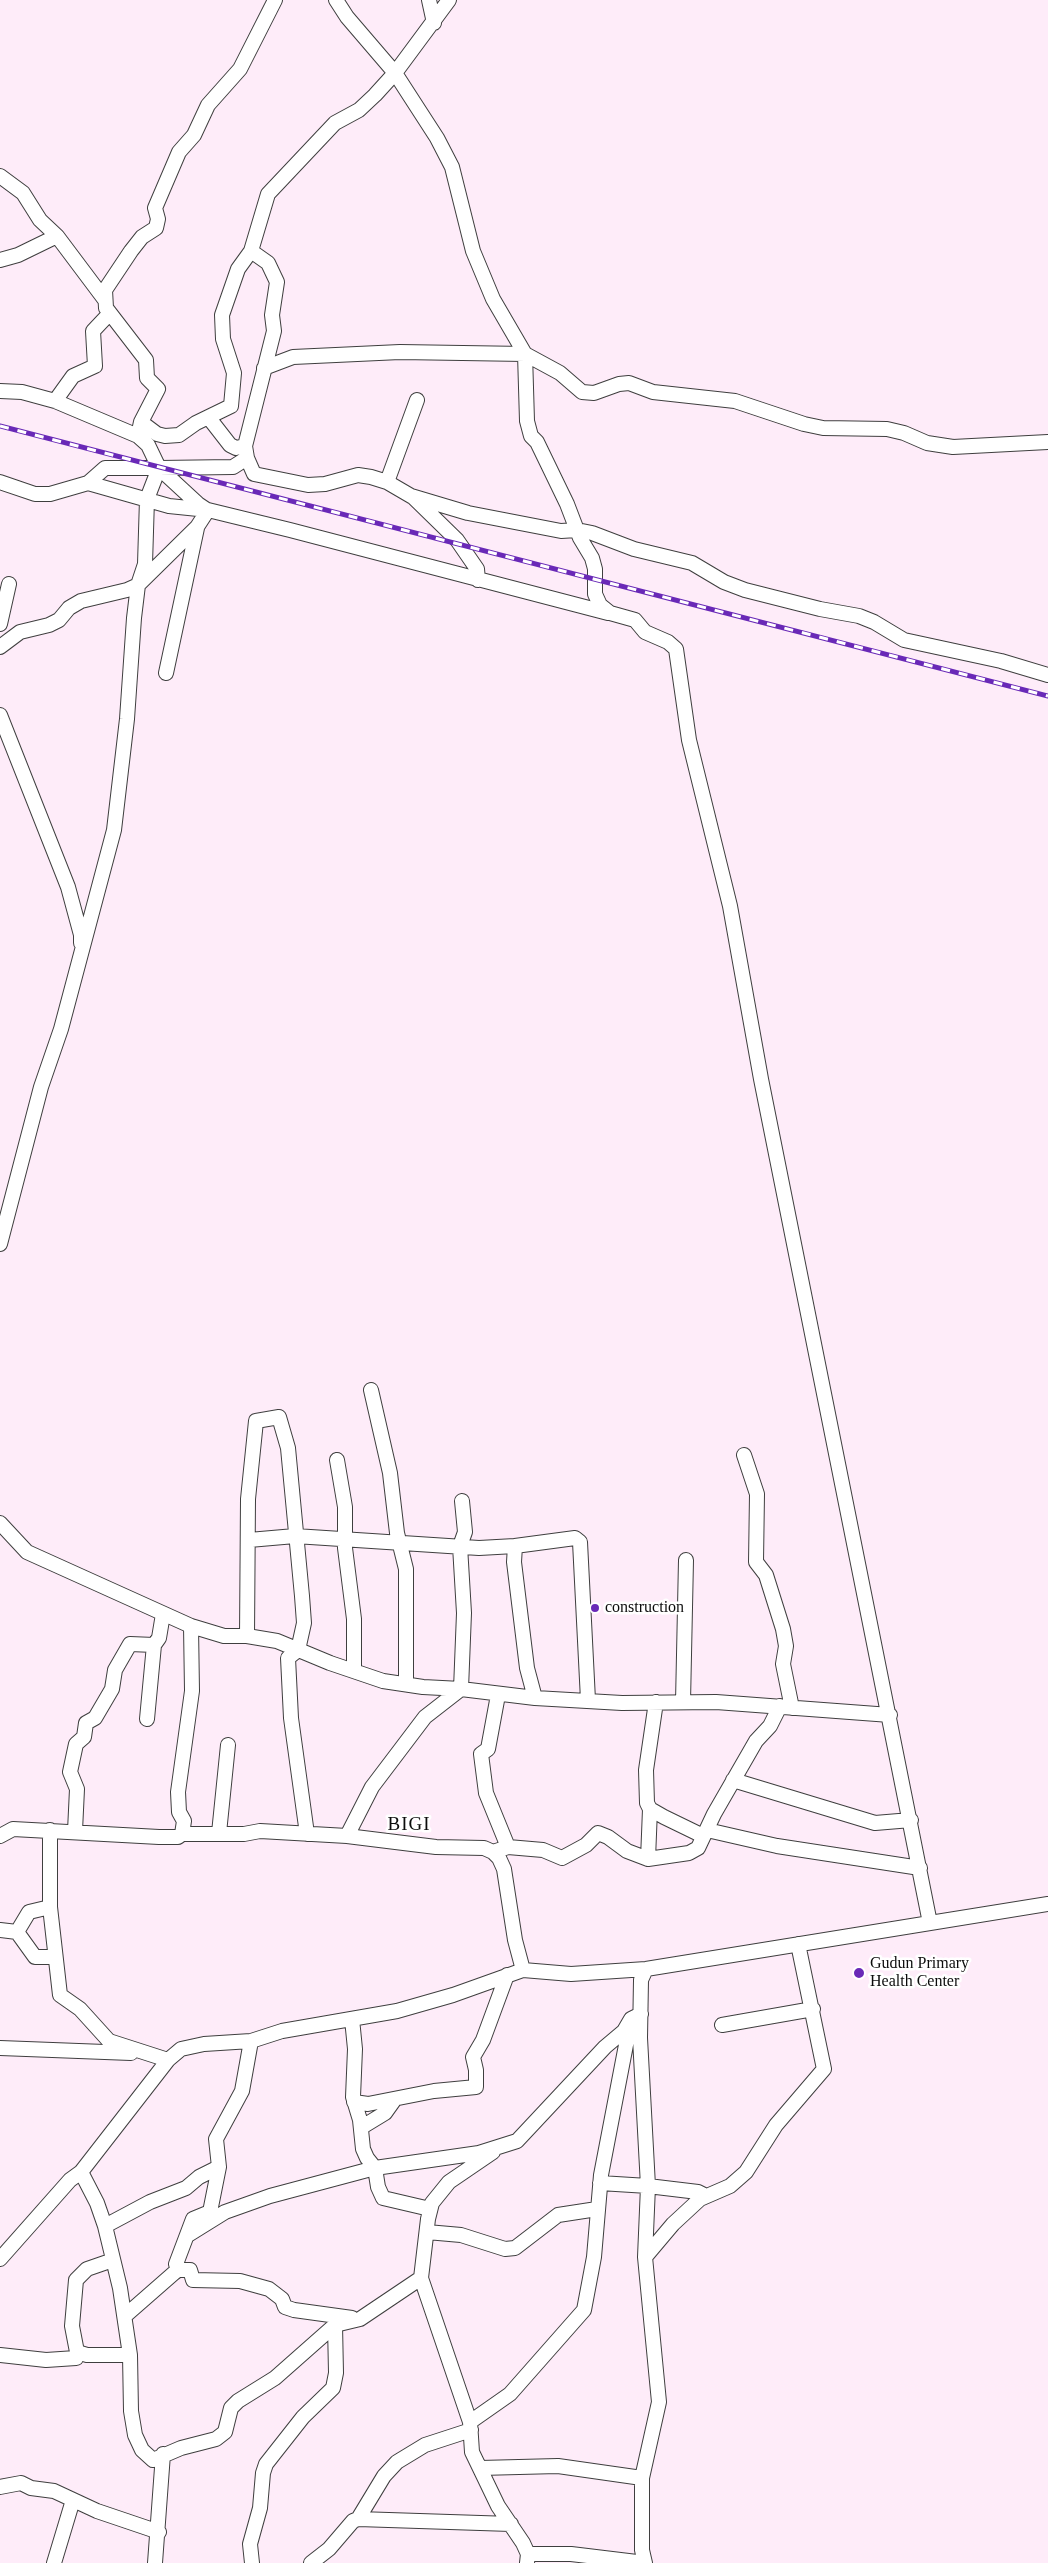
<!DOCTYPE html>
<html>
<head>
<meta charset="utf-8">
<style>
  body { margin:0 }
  canvas { display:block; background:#feecf9 }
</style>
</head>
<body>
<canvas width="1048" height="2563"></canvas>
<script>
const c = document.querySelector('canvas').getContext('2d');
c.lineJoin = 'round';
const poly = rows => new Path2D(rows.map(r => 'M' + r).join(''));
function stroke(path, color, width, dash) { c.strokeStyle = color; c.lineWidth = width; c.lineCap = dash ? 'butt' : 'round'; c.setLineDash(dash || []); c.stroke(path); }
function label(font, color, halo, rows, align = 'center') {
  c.font = font + ' "Times New Roman",serif'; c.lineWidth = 5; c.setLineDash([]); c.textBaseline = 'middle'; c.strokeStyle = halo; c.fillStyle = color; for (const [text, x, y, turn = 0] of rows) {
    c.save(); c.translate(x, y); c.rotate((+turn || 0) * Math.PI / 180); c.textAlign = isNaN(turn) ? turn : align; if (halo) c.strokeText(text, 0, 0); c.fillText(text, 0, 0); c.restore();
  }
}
const minor = poly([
  [336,0,347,17,395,73,437,138,452,167,473,251,493,299,525,354,527,421,531,436,537,442,567,504,580,538,592,558,595,569,595,594,600,605,610,613,635,620,645,632,668,642,676,649,689,740,730,906,761,1079,930,1923,1048,1904],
  [429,0,434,23],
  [0,176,23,193,40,220,57,236,105,300],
  [251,251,268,263,277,282,272,315,274,331,245,446,247,458,254,474,308,485,325,484,358,475,371,477,387,482,411,496,468,513,561,531,577,530,592,533,634,549,692,563,724,582,745,590,820,609,859,616,874,622,904,640,1001,661,1048,675],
  [0,260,18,255,57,236],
  [264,368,293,357,400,352,525,354,560,373,582,392,594,393,619,384,629,383,653,392,735,401,804,424,823,428,887,429,904,433,927,443,953,447,1048,442],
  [0,391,22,392,55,401,138,436,148,445,159,468,105,468,88,483,50,494,35,494,0,482],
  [55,401,73,376,95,366,93,331,110,313],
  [209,418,230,445,236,448,245,446],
  [141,422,157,434,165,436,179,435,196,423,231,406,234,373,223,339,222,315,238,269,251,251,268,194,335,123,359,110,375,95,395,73,449,0],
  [138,436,141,422,158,389,147,378,146,360,106,308,105,290,131,251,142,237,156,228,158,219,155,208,179,152,194,135,208,105,240,69,275,0],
  [387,482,417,400],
  [88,483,169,506,208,510,290,530,608,613],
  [414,498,457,540,477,569,478,580],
  [207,510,198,504,159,468,233,467,247,458],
  [0,624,9,584],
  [0,647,20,632,49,625,59,620,69,608,81,601,127,590,138,585,197,527,208,510],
  [166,673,197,528],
  [0,715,68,887,81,935,81,943],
  [0,1244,41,1087,61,1029,114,830,127,719,134,618,138,585,145,564,147,499,159,468],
  [371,1390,390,1473,397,1533,406,1569,406,1683],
  [744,1455,757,1494,756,1562,766,1575,783,1629,786,1646,783,1664,792,1708],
  [337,1460,345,1507,345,1548,354,1619,354,1670],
  [0,1523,27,1552,191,1626,224,1636,247,1636,277,1641,330,1663,383,1681,423,1687,461,1689,535,1698,622,1703,716,1702,890,1715],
  [249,1540,295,1536,479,1548,515,1546],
  [247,1636,248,1499,256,1421,279,1417,288,1448,302,1596,304,1623,298,1650,288,1658,291,1718,307,1834],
  [498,1695,488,1749,481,1754,486,1793,508,1847],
  [535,1698,527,1668,514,1562,515,1546,575,1538,580,1542,588,1700],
  [656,1702,646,1770,647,1803,650,1809,664,1817,699,1834,704,1834],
  [683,1702,686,1560],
  [147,1719,154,1645],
  [733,1780,875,1823,911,1820],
  [50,1830,50,1907,60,1995,80,2009,109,2041,168,2060],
  [707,1830,777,1846,920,1868],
  [75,1831,77,1789,70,1772,76,1744,84,1737,86,1723,95,1718,112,1689,115,1670,130,1644,154,1645,159,1638,163,1614],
  [219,1833,228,1745],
  [182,1834,184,1821,179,1812,178,1792,192,1691,191,1626],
  [0,1836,13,1829,159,1837,178,1837,182,1834,244,1834,260,1831,347,1836,436,1847,484,1848,493,1852,499,1858,504,1869,515,1940,523,1970],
  [347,1836,372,1787,425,1717,461,1689,464,1613,460,1546,465,1532,462,1501],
  [493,1852,508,1847,543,1850,562,1858,586,1845,598,1833,608,1837,627,1851,648,1859,689,1853,698,1848,714,1814,756,1741,770,1726,780,1706],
  [648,1859,650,1809],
  [0,1930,17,1932,35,1957,54,1957],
  [17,1932,29,1912,50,1907],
  [352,2019,355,2049,353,2097,360,2120,363,2149,367,2158,375,2168,378,2187,383,2198,430,2209],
  [722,2025,813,2009],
  [0,2048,131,2053],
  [354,2102,368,2104,434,2091,476,2087,476,2070,473,2057,483,2040,507,1975],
  [362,2127,385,2113,395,2099],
  [493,2152,449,2182,432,2203,428,2219,421,2278,470,2422,472,2452,498,2506,523,2543,528,2554,527,2563],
  [81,2172,97,2203,105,2226,120,2288,130,2355,131,2411,135,2435,142,2450,153,2460,181,2448,216,2439,225,2432,231,2408,238,2401,275,2378,335,2325,360,2319,421,2278],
  [600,2183,648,2186,698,2192,706,2196],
  [105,2226,150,2202,186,2188,199,2177,219,2167],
  [427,2232,461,2235,505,2249,515,2248,558,2215,597,2209],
  [188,2235,225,2212,270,2196,375,2168,479,2153,517,2141,605,2047,624,2031,631,2019,641,2014],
  [646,2256,673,2224,700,2199,730,2186,746,2172,776,2125,824,2069,798,1944],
  [0,2259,70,2180,81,2172,168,2060,181,2049,204,2044,251,2041,282,2031,397,2011,453,1995,523,1970,571,1974,646,1969,930,1923],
  [178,2270,176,2264,193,2219,210,2212,219,2167,216,2139,242,2091,251,2041],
  [126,2315,174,2273,178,2270,190,2270,193,2280,240,2281,269,2289,282,2299,285,2307,294,2310,352,2318],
  [77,2352,87,2355,130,2355],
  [0,2355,46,2360,76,2358,77,2352,72,2326,76,2280,87,2269,113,2260],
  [470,2422,510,2394,584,2310,594,2257,601,2175,630,2024],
  [480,2468,558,2466,642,2478],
  [0,2487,21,2483,31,2488,54,2491,97,2511,159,2532],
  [358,2519,511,2524],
  [528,2554,571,2554,645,2563],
  [54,2563,73,2500],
  [155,2563,163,2454],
  [252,2563,250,2544,260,2508,263,2473,266,2464,303,2417,333,2388,336,2373,335,2325],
  [311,2563,329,2549,353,2521,358,2519,384,2476,397,2462,425,2445,471,2430],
  [645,2563,642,2550,642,2478,659,2402,645,2257,648,2186,640,2038,641,1980,646,1969]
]);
stroke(minor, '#3f3f3f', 16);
stroke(minor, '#fff', 14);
const rail = poly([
  [0,426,1048,696]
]);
stroke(rail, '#6929b7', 5);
stroke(rail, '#fff', 3, [9]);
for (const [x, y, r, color] of [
  [595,1608,5,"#6929b7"],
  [859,1973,6,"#6929b7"]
]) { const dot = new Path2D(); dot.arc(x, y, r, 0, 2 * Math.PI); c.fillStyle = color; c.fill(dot); stroke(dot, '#fff', 2); }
label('16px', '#0c0c0c', '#fff', [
  ["construction",605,1608],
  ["Gudun Primary",870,1964],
  ["Health Center",870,1982]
], 'left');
c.letterSpacing = '1px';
label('19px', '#0c0c0c', '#fff', [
  ["BIGI",409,1825]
]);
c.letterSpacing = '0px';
</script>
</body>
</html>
